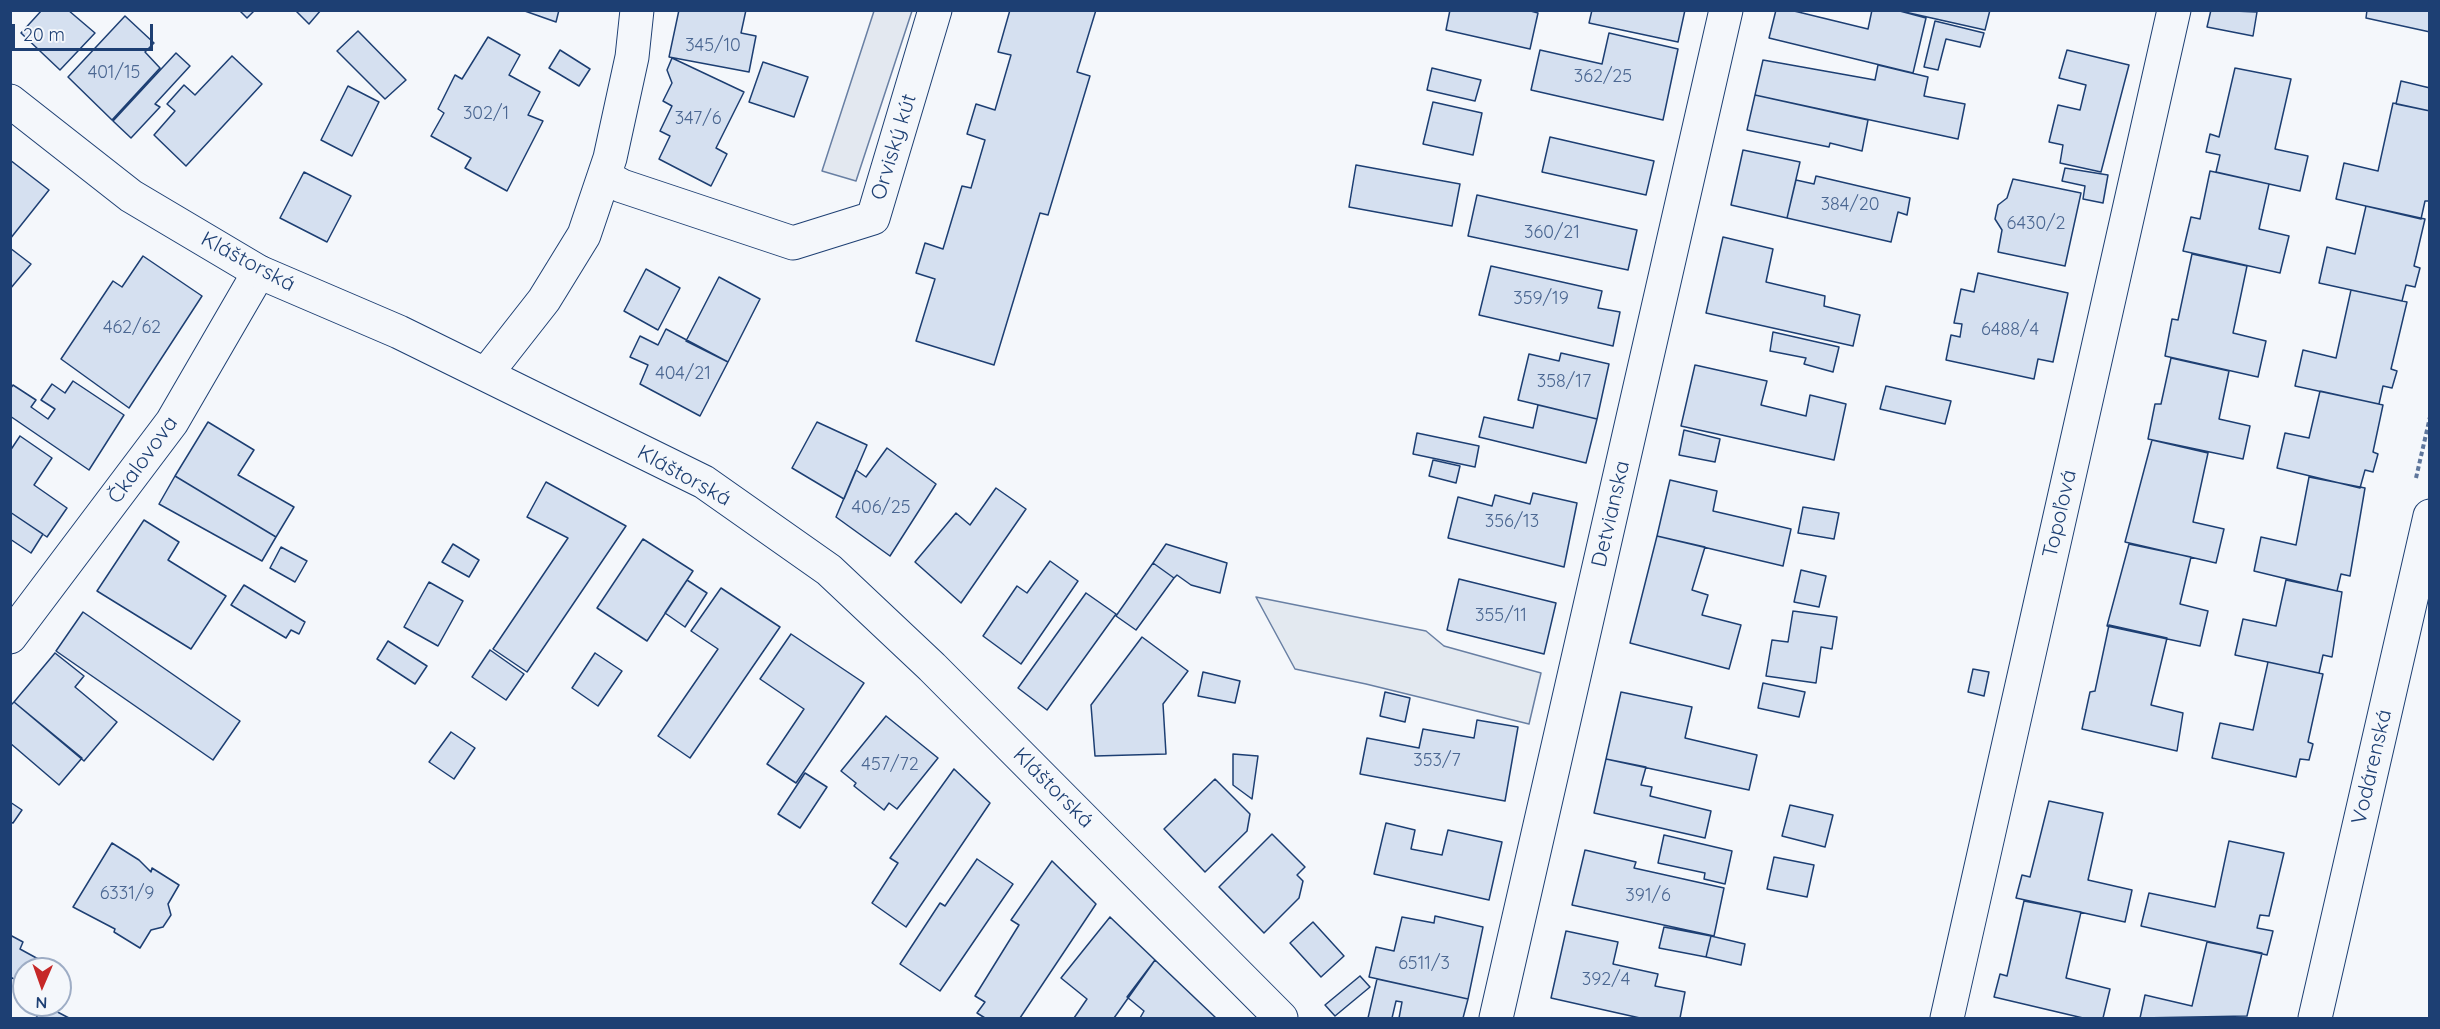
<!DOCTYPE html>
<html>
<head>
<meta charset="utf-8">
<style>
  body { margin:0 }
  #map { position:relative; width:2440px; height:1029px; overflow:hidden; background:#f4f7fb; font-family:Quicksand,sans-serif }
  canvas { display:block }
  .frame { position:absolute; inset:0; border:12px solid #1d3f73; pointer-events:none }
  .north { position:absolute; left:12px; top:957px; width:60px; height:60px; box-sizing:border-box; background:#f4f7fb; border:2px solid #9eadc5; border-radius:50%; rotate:182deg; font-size:16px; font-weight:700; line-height:24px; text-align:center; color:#1d3f73 }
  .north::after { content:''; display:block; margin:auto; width:21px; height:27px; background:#c62828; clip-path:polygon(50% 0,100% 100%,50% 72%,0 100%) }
  .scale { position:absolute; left:12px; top:24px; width:141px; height:27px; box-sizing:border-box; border:3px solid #1d3f73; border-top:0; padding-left:8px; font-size:18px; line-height:21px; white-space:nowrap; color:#1d3f73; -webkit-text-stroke:4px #f4f7fb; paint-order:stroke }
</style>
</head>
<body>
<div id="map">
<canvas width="2440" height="1029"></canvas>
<div class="frame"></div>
<div class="north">N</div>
<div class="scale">20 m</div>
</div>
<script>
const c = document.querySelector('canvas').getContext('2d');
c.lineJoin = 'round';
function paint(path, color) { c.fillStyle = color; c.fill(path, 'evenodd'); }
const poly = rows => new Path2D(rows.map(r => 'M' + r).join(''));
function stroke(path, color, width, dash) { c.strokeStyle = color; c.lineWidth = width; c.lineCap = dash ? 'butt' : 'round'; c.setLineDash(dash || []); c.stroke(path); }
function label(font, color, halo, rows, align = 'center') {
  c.font = font + ' Quicksand,sans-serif'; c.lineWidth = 4.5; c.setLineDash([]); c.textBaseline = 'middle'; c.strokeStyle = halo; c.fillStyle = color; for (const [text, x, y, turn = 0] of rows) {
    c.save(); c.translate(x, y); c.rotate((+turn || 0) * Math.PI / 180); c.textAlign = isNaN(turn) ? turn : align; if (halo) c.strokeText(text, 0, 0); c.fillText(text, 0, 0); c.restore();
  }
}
const green = poly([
  [1256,597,1426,631,1444,646,1541,673,1529,724,1366,684,1295,669,1256,597]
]);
paint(green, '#e3e9f0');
stroke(green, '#687fa3', 1.5);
const parking = poly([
  [874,11,912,11,856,181,822,171,874,11]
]);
paint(parking, '#e3e8f0');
stroke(parking, '#687fa3', 1.5);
const building = poly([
  [42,10,68,10,95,33,60,70,21,33,42,10],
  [239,10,255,10,247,18,239,10],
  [295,10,321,10,309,24,295,10],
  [522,10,559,10,556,22,522,10],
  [679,10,746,10,741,33,756,36,749,72,669,57,679,10],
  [1010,10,1096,10,1077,72,1090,76,1048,215,1040,213,994,365,916,341,935,279,916,273,925,243,943,249,962,186,971,188,985,140,967,134,976,104,995,110,1011,55,998,52,1010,10],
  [1450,10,1527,10,1538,13,1530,49,1446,30,1450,10],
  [1592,10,1685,10,1678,42,1589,23,1592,10],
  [1776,10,1790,10,1868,29,1872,10,1896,10,1926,18,1913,73,1769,38,1776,10],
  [1896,10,1990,10,1985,30,1896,10],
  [2211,10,2257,12,2253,36,2207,27,2211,10],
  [2367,10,2430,10,2430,32,2366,18,2367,10],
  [125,16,154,43,145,52,160,68,112,120,68,77,125,16],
  [1935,21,1984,33,1980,47,1946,39,1938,70,1924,67,1935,21],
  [358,31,406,80,385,99,337,51,358,31],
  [1609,33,1678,49,1663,120,1531,90,1540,50,1602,64,1609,33],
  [488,37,520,55,509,75,540,92,528,115,543,121,507,191,465,168,471,158,431,136,444,113,438,109,455,75,462,79,488,37],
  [560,50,590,69,579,86,549,68,560,50],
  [2067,50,2129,65,2101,172,2060,163,2063,145,2049,142,2058,105,2080,110,2086,85,2059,78,2067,50],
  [176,53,190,66,155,104,160,107,131,138,113,121,176,53],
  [232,56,262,84,186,166,154,135,175,111,167,104,184,85,195,95,232,56],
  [672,58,744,92,716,148,727,154,711,186,659,159,670,136,660,131,672,106,663,101,672,83,667,70,672,58],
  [1763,60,1875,80,1878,65,1928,77,1924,96,1965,104,1958,139,1755,95,1763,60],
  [763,62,808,77,794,117,749,102,763,62],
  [1432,68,1481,80,1475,101,1427,90,1432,68],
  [2235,68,2291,79,2275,149,2308,156,2300,191,2216,172,2220,155,2206,152,2210,134,2219,137,2235,68],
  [2401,81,2430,88,2430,111,2396,104,2401,81],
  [348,86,379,102,352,156,321,140,348,86],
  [1755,95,1868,120,1862,151,1830,143,1829,147,1747,130,1755,95],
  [1433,102,1482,113,1473,155,1423,144,1433,102],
  [2393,103,2430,111,2430,201,2425,201,2421,219,2336,199,2344,163,2378,171,2393,103],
  [1550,137,1654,161,1646,195,1542,172,1550,137],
  [1743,150,1800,162,1787,218,1731,205,1743,150],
  [10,160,49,190,10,239,10,160],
  [1356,165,1460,184,1452,226,1349,207,1356,165],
  [2065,168,2108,175,2103,203,2083,199,2085,186,2062,181,2065,168],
  [2210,171,2269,184,2259,229,2289,236,2280,273,2183,251,2191,217,2200,219,2210,171],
  [304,172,351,196,327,242,280,218,304,172],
  [1816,176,1910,198,1907,215,1898,212,1891,242,1787,218,1796,180,1814,184,1816,176],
  [2013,179,2081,193,2065,266,1998,252,2002,230,1995,219,1998,205,2007,198,2013,179],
  [1477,195,1637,230,1628,270,1468,236,1477,195],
  [2366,206,2425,219,2414,266,2420,268,2415,287,2406,285,2402,301,2319,283,2327,247,2355,254,2366,206],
  [1723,237,1773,249,1766,282,1825,296,1824,306,1860,315,1853,346,1706,313,1723,237],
  [10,248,31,264,10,289,10,248],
  [2192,254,2247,266,2233,333,2266,341,2258,377,2165,356,2172,319,2178,320,2192,254],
  [143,256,202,296,129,408,61,359,113,281,122,287,143,256],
  [1491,266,1602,291,1598,308,1620,312,1613,346,1479,315,1491,266],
  [646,269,680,288,658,330,624,311,646,269],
  [1978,273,2068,293,2053,362,2038,359,2034,379,1946,360,1951,335,1960,337,1962,324,1954,323,1961,289,1974,292,1978,273],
  [719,277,760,299,728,362,686,341,719,277],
  [2351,290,2407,302,2391,369,2397,371,2392,388,2383,386,2379,404,2295,386,2303,350,2336,358,2351,290],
  [666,329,728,362,700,416,640,384,648,365,630,357,640,336,658,345,666,329],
  [1773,332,1839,347,1833,372,1804,364,1806,358,1770,351,1773,332],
  [1561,353,1609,364,1597,419,1518,400,1529,354,1559,361,1561,353],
  [2171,358,2229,371,2219,419,2250,426,2243,459,2148,439,2155,404,2161,404,2171,358],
  [1695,365,1767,381,1761,405,1806,416,1810,395,1846,404,1834,460,1681,426,1695,365],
  [73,381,124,415,89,470,10,416,10,389,13,385,36,400,31,407,48,419,55,409,41,400,52,384,65,393,73,381],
  [1886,386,1951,401,1945,424,1880,409,1886,386],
  [2320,391,2383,405,2373,452,2378,454,2373,472,2365,470,2360,488,2277,468,2285,433,2309,438,2320,391],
  [1538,405,1597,419,1586,463,1479,437,1484,417,1533,428,1538,405],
  [208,422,254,450,238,475,294,507,276,537,175,476,208,422],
  [817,422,867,445,844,499,792,468,817,422],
  [1684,430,1720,439,1715,462,1679,455,1684,430],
  [1417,433,1479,446,1475,467,1413,454,1417,433],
  [20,436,52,458,34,485,67,508,47,537,10,512,10,451,20,436],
  [2152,440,2208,453,2193,522,2224,529,2216,563,2125,542,2152,440],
  [887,448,936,484,890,556,836,517,856,470,866,477,887,448],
  [1433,460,1460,466,1456,483,1429,476,1433,460],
  [175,476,276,537,262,561,159,504,175,476],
  [2309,477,2365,488,2350,576,2341,574,2337,591,2254,571,2261,537,2296,545,2309,477],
  [1670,480,1717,491,1713,511,1791,529,1783,566,1657,536,1670,480],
  [546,482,626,526,527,672,493,649,568,538,527,517,546,482],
  [996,488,1026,509,961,603,915,562,956,513,970,525,996,488],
  [1533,493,1577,503,1564,567,1448,538,1458,497,1492,506,1495,495,1530,504,1533,493],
  [1803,507,1839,513,1834,539,1798,533,1803,507],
  [10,512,43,534,31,553,10,539,10,512],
  [144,520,179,542,168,560,226,596,191,649,97,591,144,520],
  [1657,536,1705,547,1692,590,1708,595,1702,615,1741,625,1729,669,1630,643,1657,536],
  [643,539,693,571,647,641,597,608,643,539],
  [453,544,479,560,469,577,442,562,453,544],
  [1166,544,1227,563,1220,593,1191,585,1177,575,1174,578,1153,563,1166,544],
  [2129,544,2191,557,2180,604,2208,611,2200,646,2107,626,2129,544],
  [281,547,307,561,295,582,270,568,281,547],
  [1050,561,1078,581,1021,664,983,636,1017,586,1027,593,1050,561],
  [1153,563,1174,578,1136,630,1116,616,1153,563],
  [1801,570,1826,576,1819,607,1794,602,1801,570],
  [1459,579,1556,603,1544,654,1447,630,1459,579],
  [687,580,707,593,685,627,665,613,687,580],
  [2286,580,2342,592,2332,657,2323,655,2319,673,2235,655,2243,619,2276,626,2286,580],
  [429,582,463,601,438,646,404,627,429,582],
  [244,585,305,622,299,634,291,630,286,638,231,605,244,585],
  [721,588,780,627,690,758,658,736,718,649,691,631,721,588],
  [1086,593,1116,614,1047,710,1018,688,1086,593],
  [1793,611,1837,617,1832,649,1821,647,1816,683,1766,676,1772,640,1788,642,1793,611],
  [83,612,240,721,213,760,56,651,83,612],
  [2109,625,2167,638,2151,705,2183,713,2177,751,2082,729,2090,692,2095,691,2109,625],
  [791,634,864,683,796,783,767,764,804,709,760,679,791,634],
  [1142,637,1188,671,1163,704,1166,754,1095,756,1091,705,1142,637],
  [388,641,427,666,415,684,377,659,388,641],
  [490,650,524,674,506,700,472,677,490,650],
  [55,653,84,676,75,687,117,722,84,761,14,702,55,653],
  [595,653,622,671,598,706,572,688,595,653],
  [2268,662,2323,674,2308,742,2313,744,2309,760,2300,759,2296,777,2212,758,2220,723,2253,730,2268,662],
  [1973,669,1989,672,1984,696,1968,692,1973,669],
  [1203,672,1240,681,1235,703,1198,696,1203,672],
  [1763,683,1805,692,1799,717,1758,708,1763,683],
  [1385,692,1410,698,1405,722,1380,716,1385,692],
  [1621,692,1692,707,1685,738,1757,755,1749,790,1606,759,1621,692],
  [14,702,82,758,59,785,10,743,10,706,14,702],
  [886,716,938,758,897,809,889,803,884,810,854,786,856,783,841,771,886,716],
  [1477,720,1518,727,1505,801,1360,774,1367,738,1419,748,1423,729,1474,738,1477,720],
  [451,732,475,748,454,779,429,762,451,732],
  [1233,754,1258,756,1252,799,1233,785,1233,754],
  [1606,759,1646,767,1641,785,1652,787,1650,796,1711,811,1705,838,1594,813,1606,759],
  [954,769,990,803,906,927,872,903,898,863,890,858,954,769],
  [805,773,827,787,800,828,778,814,805,773],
  [1215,779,1250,814,1247,831,1205,872,1164,829,1215,779],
  [2049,801,2103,813,2088,880,2132,890,2125,922,2016,898,2022,875,2030,877,2049,801],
  [10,802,22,810,13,823,10,822,10,802],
  [1790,805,1833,815,1825,847,1782,836,1790,805],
  [1386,823,1415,830,1411,849,1442,855,1448,830,1502,842,1489,900,1374,874,1386,823],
  [1272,834,1305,867,1297,875,1303,881,1299,898,1264,933,1219,887,1272,834],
  [1664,835,1732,851,1725,884,1704,879,1705,873,1658,863,1664,835],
  [2229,841,2284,853,2269,916,2260,915,2257,928,2273,931,2267,955,2141,926,2149,893,2215,907,2229,841],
  [112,843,139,860,151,872,152,868,179,885,168,904,171,915,163,927,151,930,140,948,114,932,115,929,73,907,112,843],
  [1585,850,1636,862,1634,868,1724,888,1714,936,1572,905,1585,850],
  [1774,857,1814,865,1807,897,1767,889,1774,857],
  [977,859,1013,884,940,991,900,964,940,903,945,906,977,859],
  [1052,861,1096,904,1020,1018,985,1018,977,1013,985,1002,975,996,1019,925,1011,920,1052,861],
  [2024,901,2081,912,2066,978,2110,989,2103,1018,2083,1018,1994,997,2000,974,2007,976,2024,901],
  [1435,916,1483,927,1468,999,1369,977,1376,947,1394,951,1402,917,1434,923,1435,916],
  [1110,917,1155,960,1114,1018,1074,1018,1087,999,1061,978,1110,917],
  [1313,922,1344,956,1321,977,1290,943,1313,922],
  [1664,927,1711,936,1706,957,1659,948,1664,927],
  [1566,931,1618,942,1613,964,1658,974,1655,986,1685,992,1680,1018,1640,1018,1551,998,1566,931],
  [10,935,23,942,20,949,51,966,49,969,24,969,24,984,10,977,10,935],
  [1711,936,1745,944,1741,965,1706,957,1711,936],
  [2207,942,2262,953,2247,1016,2140,1018,2145,995,2192,1006,2207,942],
  [1155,960,1216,1018,1140,1018,1144,1011,1127,997,1155,960],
  [1360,976,1370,987,1335,1016,1325,1005,1360,976],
  [1377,979,1468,999,1463,1018,1399,1018,1402,1002,1396,1001,1392,1018,1368,1018,1377,979],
  [44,1005,69,1018,36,1018,44,1005]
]);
paint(building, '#d5e0f0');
stroke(building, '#1d3f73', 1.5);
const minor = poly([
  [604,176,622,186,793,243,873,218,935,10],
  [486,374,544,300,584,235,610,158,632,57,637,10],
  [10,637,172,422,259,272],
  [1496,1018,1726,10],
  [1947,1018,2174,10],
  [2315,1018,2430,516]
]);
const tertiary = poly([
  [10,101,131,196,259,272,399,332,704,482,829,570,932,667,1281,1018]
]);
stroke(minor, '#1d3f73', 35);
stroke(tertiary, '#1d3f73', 35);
stroke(poly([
  [2416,478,2430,417]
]), '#5e769c', 4, [4.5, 3]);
stroke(minor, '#f4f7fb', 33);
stroke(tertiary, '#f4f7fb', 33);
label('18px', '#4b6792', null, [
  ["345/10",713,46],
  ["401/15",114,73],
  ["362/25",1603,77],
  ["302/1",486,114],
  ["347/6",698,119],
  ["384/20",1850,205],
  ["6430/2",2036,224],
  ["360/21",1552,233],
  ["359/19",1541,299],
  ["462/62",132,328],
  ["6488/4",2010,330],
  ["404/21",683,374],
  ["358/17",1564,382],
  ["406/25",881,508],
  ["356/13",1512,522],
  ["355/11",1501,616],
  ["353/7",1437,761],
  ["457/72",890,765],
  ["6331/9",127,894],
  ["391/6",1648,896],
  ["6511/3",1424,964],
  ["392/4",1606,980]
]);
label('21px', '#1d3f73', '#f4f7fb', [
  ["Orviský kút",894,147,-73],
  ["Kláštorská",248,262,28],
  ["Čkalovova",143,460,-54],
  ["Kláštorská",684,476,29],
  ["Detvianska",1611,514,-77],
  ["Topoľová",2060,514,-77],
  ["Vodárenská",2372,767,-77],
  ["Kláštorská",1053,788,45]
]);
</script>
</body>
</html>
